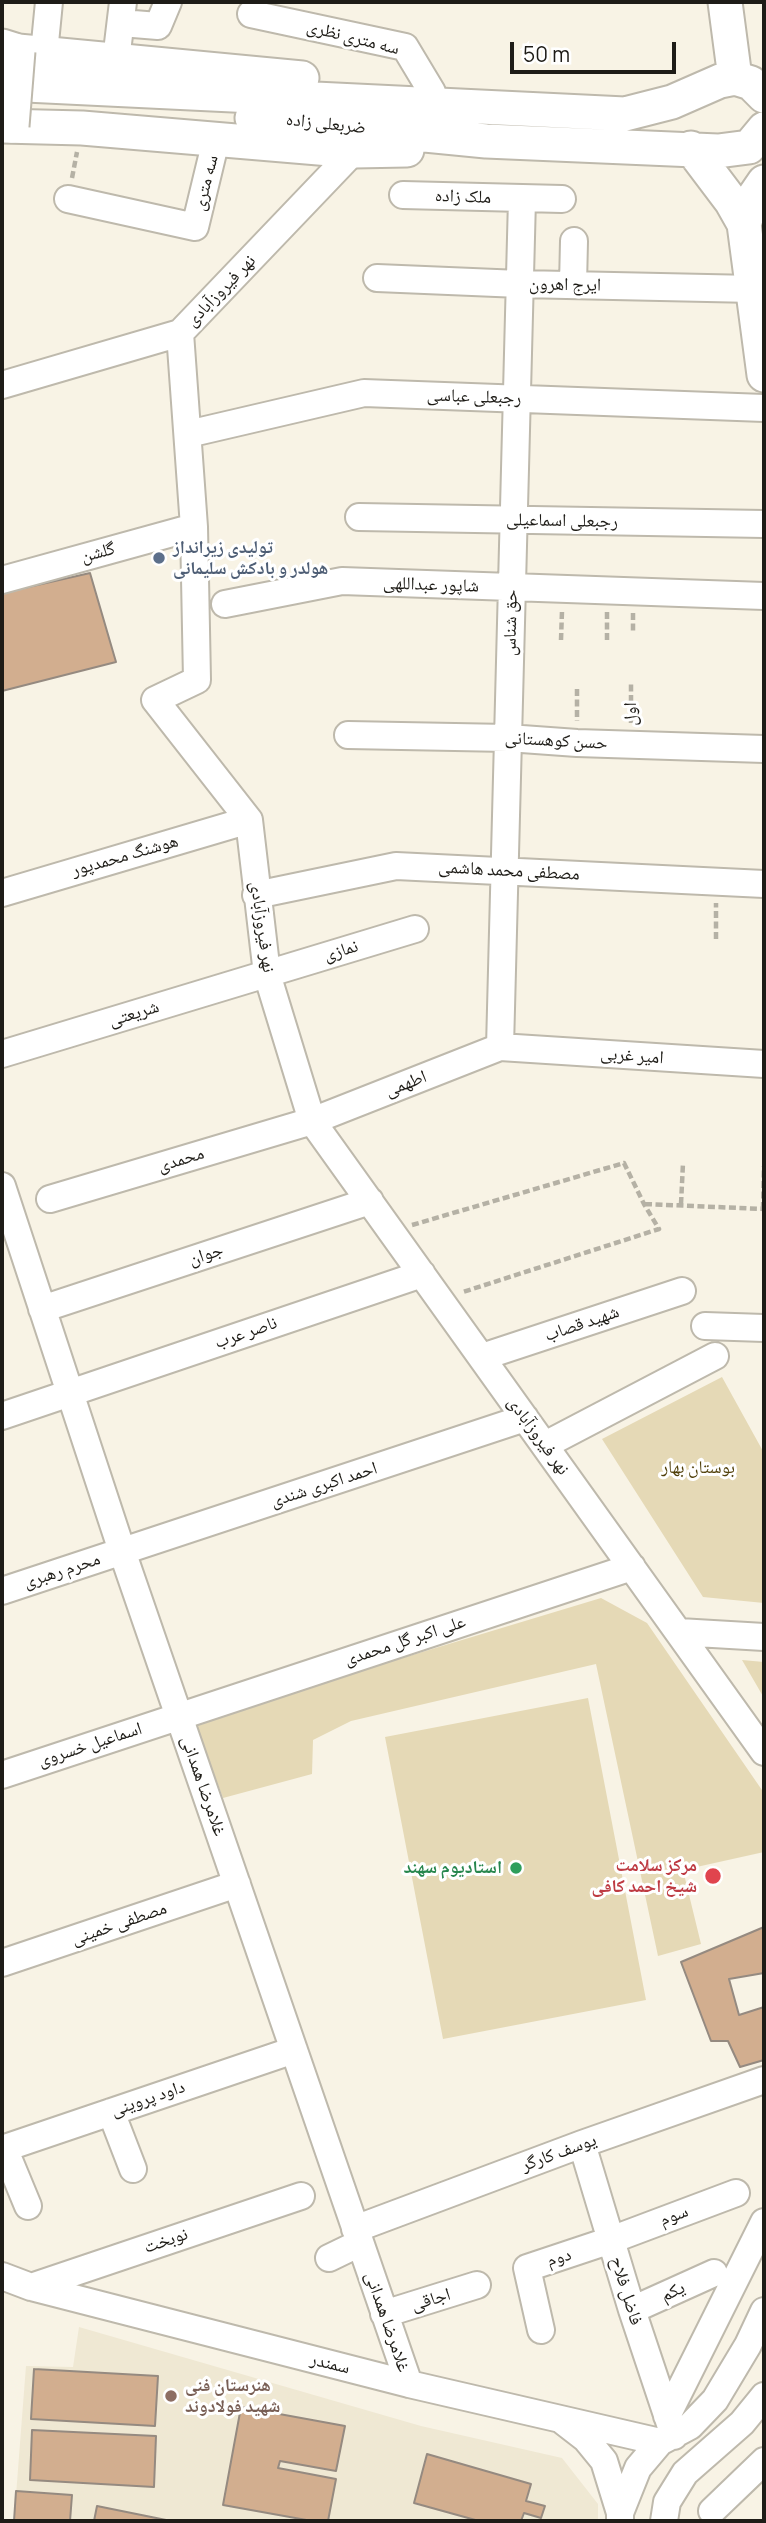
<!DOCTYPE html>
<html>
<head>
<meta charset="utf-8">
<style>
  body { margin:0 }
  #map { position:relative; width:766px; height:2523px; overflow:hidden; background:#f8f3e5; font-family:Manrope,sans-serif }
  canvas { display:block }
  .frame { position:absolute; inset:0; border:4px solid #1e1c17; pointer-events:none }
  .scale { position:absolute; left:510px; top:42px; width:166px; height:32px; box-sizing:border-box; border:4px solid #1e1c17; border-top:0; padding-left:9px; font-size:21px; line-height:24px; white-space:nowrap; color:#1e1c17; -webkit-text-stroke:5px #fff; paint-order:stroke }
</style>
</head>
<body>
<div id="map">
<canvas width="766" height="2523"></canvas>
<div class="frame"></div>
<div class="scale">50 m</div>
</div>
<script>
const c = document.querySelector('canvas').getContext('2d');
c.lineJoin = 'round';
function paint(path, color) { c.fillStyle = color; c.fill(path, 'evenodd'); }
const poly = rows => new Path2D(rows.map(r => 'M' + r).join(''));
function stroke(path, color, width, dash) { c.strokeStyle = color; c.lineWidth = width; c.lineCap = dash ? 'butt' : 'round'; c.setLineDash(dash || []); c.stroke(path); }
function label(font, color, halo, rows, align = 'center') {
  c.font = font + ' Manrope,"Noto Naskh Arabic",sans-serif'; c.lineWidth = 6; c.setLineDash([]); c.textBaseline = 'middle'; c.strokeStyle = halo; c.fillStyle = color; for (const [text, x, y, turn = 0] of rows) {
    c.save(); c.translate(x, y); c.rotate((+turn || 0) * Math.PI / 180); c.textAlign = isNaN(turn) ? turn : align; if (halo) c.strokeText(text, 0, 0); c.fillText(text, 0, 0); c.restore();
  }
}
paint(poly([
  [79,2327,421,2426,562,2458,598,2504,598,2521,14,2521,26,2366,73,2367]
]), '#efe8d3');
paint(poly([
  [722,1377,764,1453,764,1603,703,1597,602,1439],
  [601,1598,647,1623,764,1793,764,1852,683,1870,701,1944,658,1956,596,1664,351,1721,313,1740,312,1774,223,1798,194,1721],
  [742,1660,764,1662,764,1698],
  [588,1698,646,2000,443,2039,385,1737]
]), '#e5d9b6');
const building = poly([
  [90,573,116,662,2,691,2,593,90,573],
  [764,1927,764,1973,729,1979,739,2015,764,2007,764,2060,740,2067,728,2041,711,2041,681,1962,764,1927],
  [34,2369,158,2376,155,2426,31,2419,34,2369],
  [241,2407,345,2426,336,2471,280,2461,278,2468,336,2479,328,2521,312,2521,223,2505,241,2407],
  [32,2430,156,2436,154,2487,30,2480,32,2430],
  [427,2454,531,2484,526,2501,545,2506,541,2518,524,2513,521,2521,479,2521,414,2503,427,2454],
  [16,2491,72,2495,70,2521,14,2521,16,2491],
  [97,2506,171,2521,94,2521,97,2506]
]);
paint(building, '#d2ae8f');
stroke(building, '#958a80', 2);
const minor = poly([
  [251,14,405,47,432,92],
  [121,23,158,26,168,2],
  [44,53,49,2],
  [116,60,123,2],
  [354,151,180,333,194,527,197,680,155,700,249,820,267,974,312,1121,764,1752],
  [403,195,562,199],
  [68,199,195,227,216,140],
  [377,278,520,284,754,289],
  [573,285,574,241],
  [2,385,180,333],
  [188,434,364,393,764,408],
  [359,517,764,524],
  [2,580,194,527],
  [225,604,342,581,764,596],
  [348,735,508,738,577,743,764,749],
  [2,893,249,820],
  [256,895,396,866,764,884],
  [500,1047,522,199],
  [2,1054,415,929],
  [2,1186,122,1551,409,2384],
  [50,1199,312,1121,500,1047,764,1064],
  [42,1309,370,1201],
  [705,1326,764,1328],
  [482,1357,682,1291],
  [2,1416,422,1274],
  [545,1445,715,1356],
  [2,1591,525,1418],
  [679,1632,764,1637],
  [2,1775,632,1567],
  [2,1963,237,1884],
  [111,2112,133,2169],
  [582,2144,632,2310,674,2436],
  [4,2148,28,2206],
  [2,2149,294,2050],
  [355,2229,582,2144,764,2080],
  [329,2258,360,2243],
  [2,2276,31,2287,409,2384,660,2442],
  [31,2287,301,2196],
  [632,2310,714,2273],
  [384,2314,477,2285],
  [541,2330,527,2268,611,2240,736,2193],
  [667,2416,764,2222],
  [564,2422,586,2439,604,2461,620,2513],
  [712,2511,764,2461],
  [620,2521,620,2513,638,2468,660,2442,690,2426,715,2400,748,2345,764,2311],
  [664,2521,667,2502,685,2473,742,2423,764,2396]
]);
const major = poly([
  [725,2,735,78],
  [2,46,18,51,302,78],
  [26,85,625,114,672,102,720,81,735,78,751,83,764,96],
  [252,118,486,141,718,151,749,147,764,129],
  [2,126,82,128,354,151,407,150],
  [691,148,731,201,744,224,764,375],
  [744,224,753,198,764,182]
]);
stroke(minor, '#beb9ac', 30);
stroke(major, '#beb9ac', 37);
stroke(poly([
  [72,178,77,152],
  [633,613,633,633],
  [561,640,562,611],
  [607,640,607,612],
  [577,689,577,721],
  [631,723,631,684],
  [716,939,716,903],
  [645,1204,764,1209],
  [681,1204,683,1163],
  [763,1209,764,1166],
  [412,1225,624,1163,644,1204,659,1229,463,1292]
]), '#b5b1a5', 4.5, [7, 3.5]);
stroke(minor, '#fff', 26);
stroke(major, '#fff', 33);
const majorBridge = poly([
  [12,126,18,51]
]);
stroke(majorBridge, '#beb9ac', 37, []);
stroke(majorBridge, '#fff', 33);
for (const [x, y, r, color] of [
  [159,558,7,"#5c6f8a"],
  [516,1868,7,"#2e9e5b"],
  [713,1876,9,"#e0444e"],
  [171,2396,7,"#8d6e63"]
]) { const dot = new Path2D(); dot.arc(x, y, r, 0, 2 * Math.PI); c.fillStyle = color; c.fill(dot); stroke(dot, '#fff', 2.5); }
label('18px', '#1e1c17', '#fff', [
  ["سه متری نظری",353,38,14],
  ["ضربعلی زاده",326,124,6],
  ["سه متری",206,183,-76],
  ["ملک زاده",463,197,2],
  ["ایرج اهرون",565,285,1],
  ["نهر فیروزآبادی",221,291,-46],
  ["رجبعلی عباسی",474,397,2],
  ["رجبعلی اسماعیلی",562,521,1],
  ["گلشن",98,553,-15],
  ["شاپور عبداللهی",431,585,2],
  ["حق شناس",511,623,-89],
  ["اول",631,714,-90],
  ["حسن کوهستانی",556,741,3],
  ["هوشنگ محمدپور",125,856,-16],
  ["مصطفی محمد هاشمی",509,871,3],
  ["نهر فیروزآبادی",262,927,82],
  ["نمازی",341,951,-17],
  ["شریعتی",134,1014,-17],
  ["امیر غربی",632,1056,4],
  ["اطهمی",406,1084,-21],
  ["محمدی",181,1160,-17],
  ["جوان",206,1255,-18],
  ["شهید قصاب",582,1324,-19],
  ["ناصر عرب",246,1333,-19],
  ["نهر فیروزآبادی",538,1436,54],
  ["احمد اکبری شندی",324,1485,-18],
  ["محرم رهبری",62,1571,-18],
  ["علی اکبر گل محمدی",405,1641,-18],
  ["اسماعیل خسروی",90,1745,-18],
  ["غلامرضا همدانی",203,1786,71],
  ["مصطفی خمینی",119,1924,-19],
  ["داود پروینی",148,2099,-19],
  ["یوسف کارگر",559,2153,-20],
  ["سوم",674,2216,-21],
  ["نوبخت",166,2241,-19],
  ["دوم",559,2258,-18],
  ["فاضل فلاح",626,2291,73],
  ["یکم",673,2292,-25],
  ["اجاقی",431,2300,-17],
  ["غلامرضا همدانی",387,2322,71],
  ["سمندر",330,2364,14]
]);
label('bold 18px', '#4e5e75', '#fff', [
  ["تولیدی زیرانداز",173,548],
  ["هولدر و بادکش سلیمانی",173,569]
], 'left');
label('18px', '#51400a', '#fff', [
  ["بوستان بهار",698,1468]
]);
label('bold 18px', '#be3a42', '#fff', [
  ["مرکز سلامت",697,1866],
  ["شیخ احمد کافی",697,1887]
], 'right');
label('bold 18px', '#27864d', '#fff', [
  ["استادیوم سهند",502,1868]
], 'right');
label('bold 18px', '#785e54', '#fff', [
  ["هنرستان فنی",185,2386],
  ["شهید فولادوند",185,2407]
], 'left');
</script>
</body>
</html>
